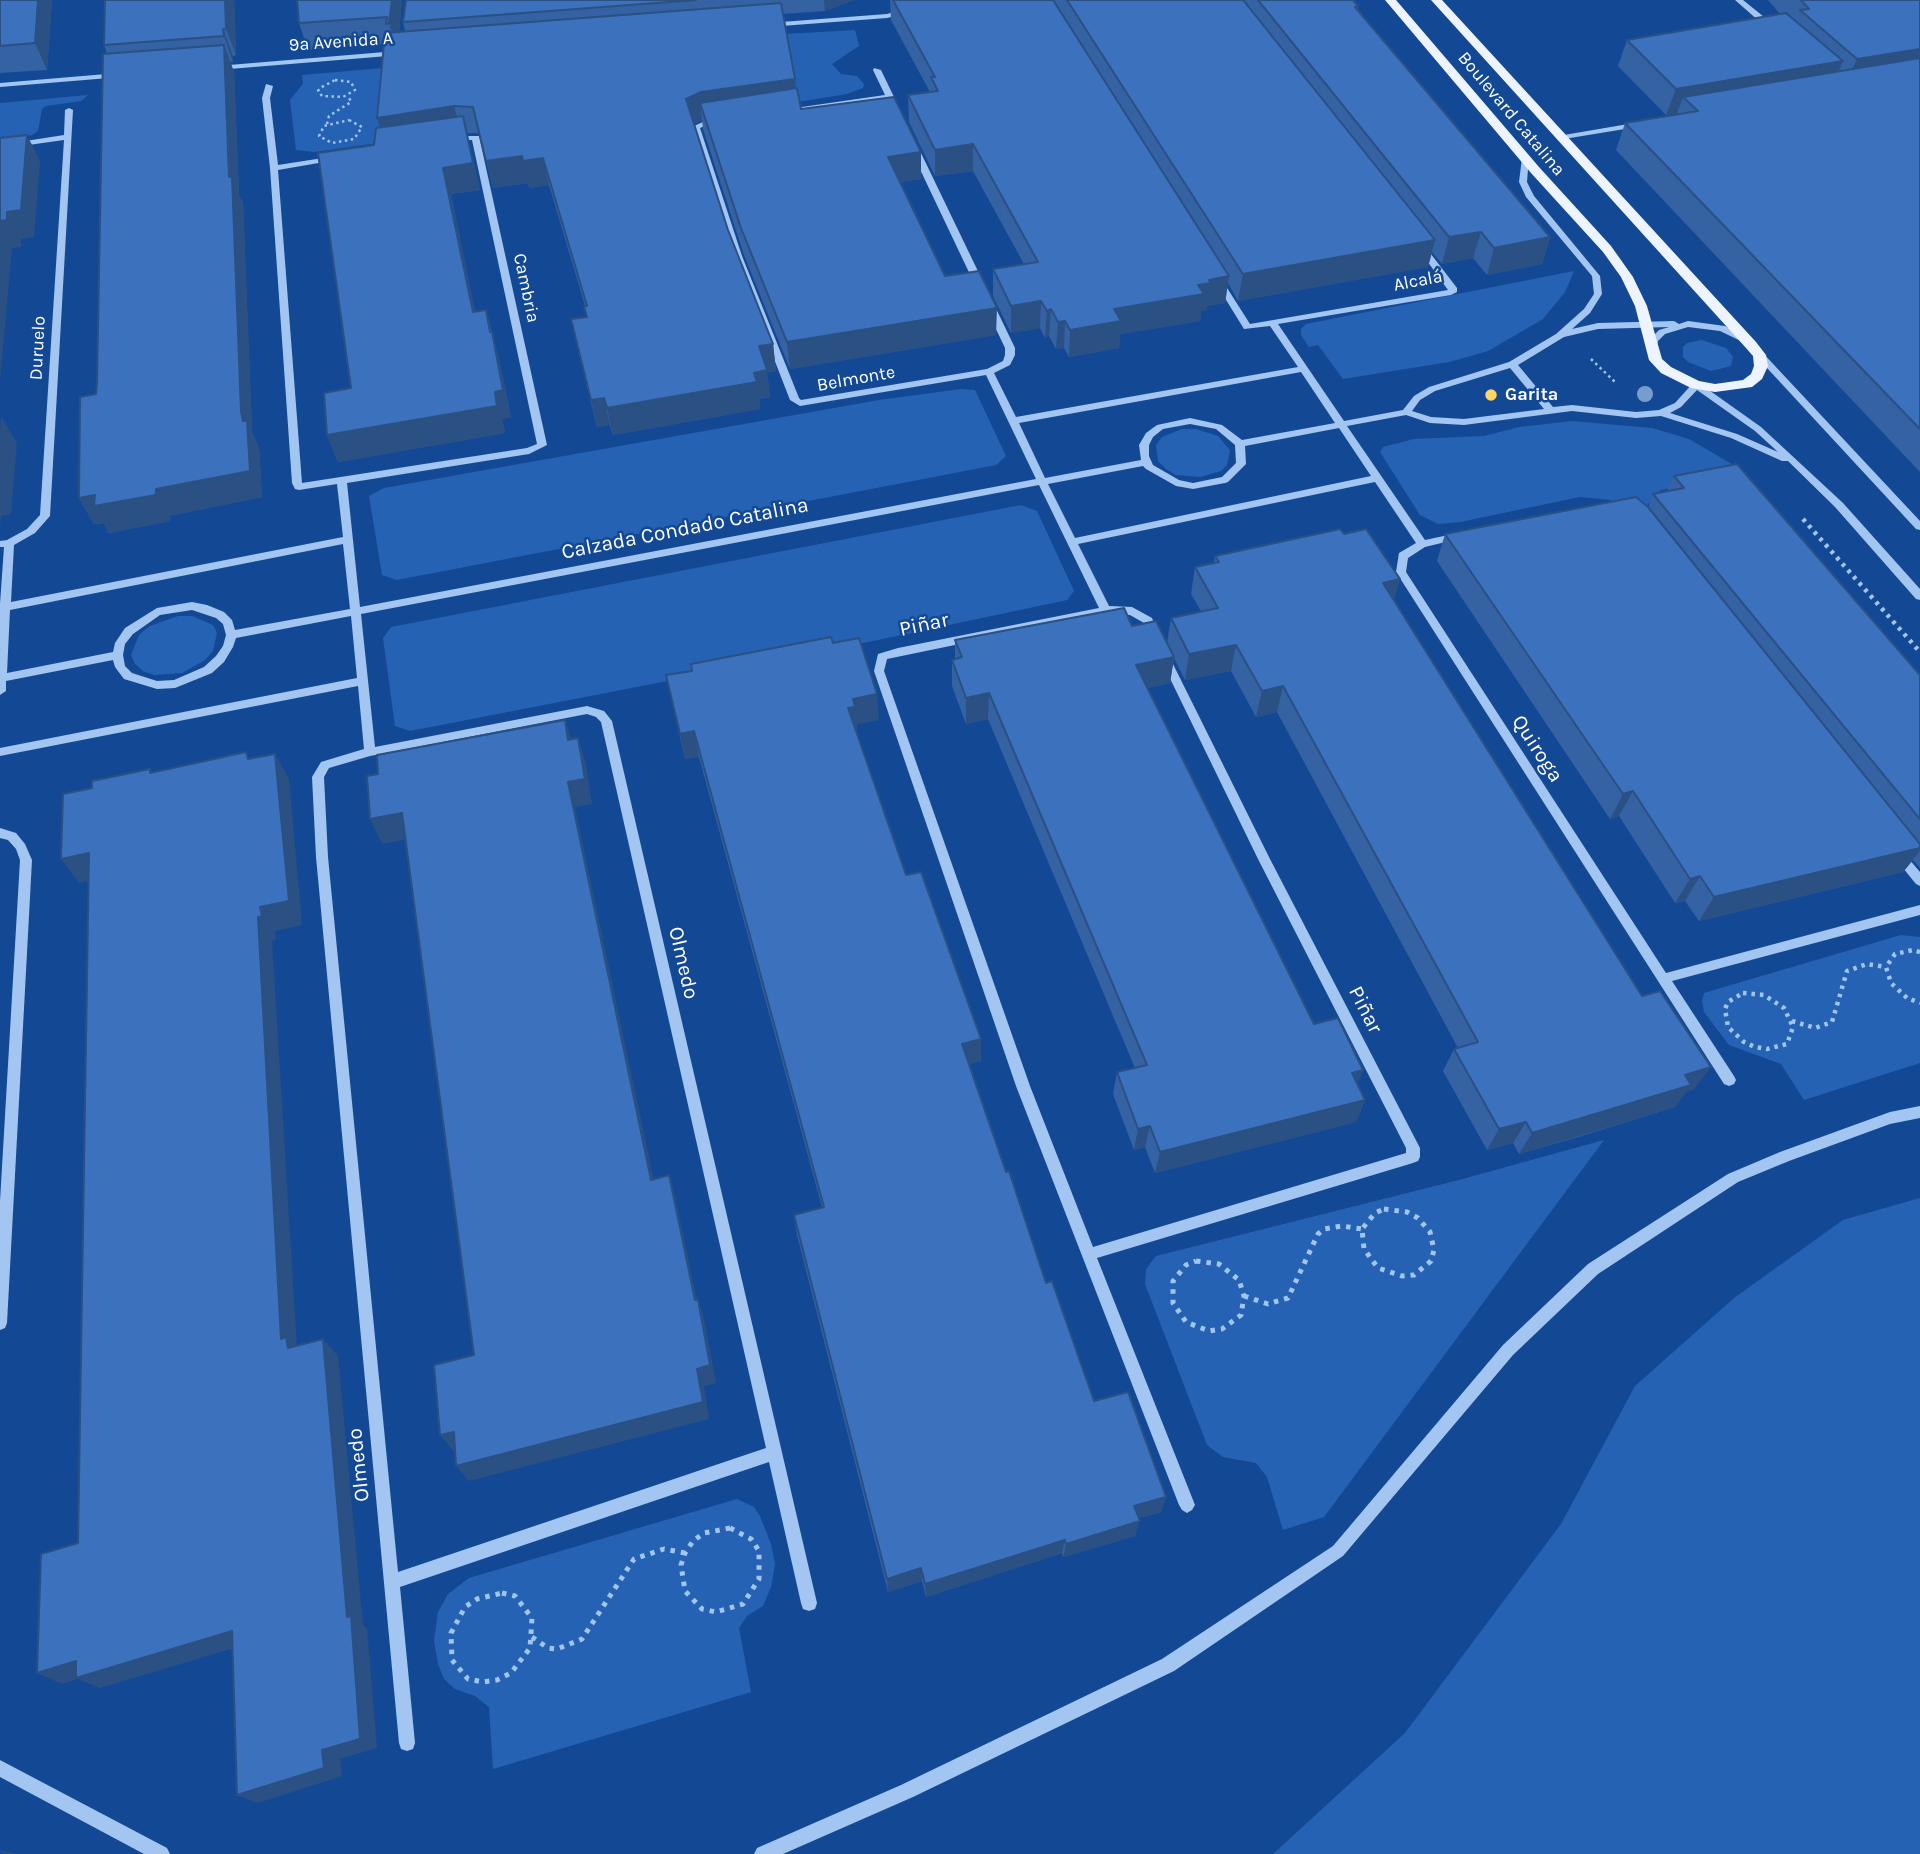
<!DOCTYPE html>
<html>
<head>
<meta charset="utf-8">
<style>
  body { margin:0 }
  canvas { display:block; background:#134994 }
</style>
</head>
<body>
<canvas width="1920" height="1854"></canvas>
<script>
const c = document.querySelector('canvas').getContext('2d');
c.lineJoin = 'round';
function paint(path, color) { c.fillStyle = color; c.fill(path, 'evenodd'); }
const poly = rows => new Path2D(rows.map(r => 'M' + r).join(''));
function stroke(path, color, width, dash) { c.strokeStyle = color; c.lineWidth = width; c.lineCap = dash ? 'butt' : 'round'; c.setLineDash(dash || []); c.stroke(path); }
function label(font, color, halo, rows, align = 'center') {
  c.font = font + ' Karla,sans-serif'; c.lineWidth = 5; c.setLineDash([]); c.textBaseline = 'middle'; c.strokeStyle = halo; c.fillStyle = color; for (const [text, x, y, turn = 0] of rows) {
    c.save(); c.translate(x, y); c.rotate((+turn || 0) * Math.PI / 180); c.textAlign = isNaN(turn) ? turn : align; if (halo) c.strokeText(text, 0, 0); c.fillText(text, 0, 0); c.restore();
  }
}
paint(poly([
  [855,30,859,46,832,64,841,74,857,76,864,84,863,88,847,94,736,112,785,34],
  [383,68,406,139,314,152,296,150,290,100,303,84,302,75],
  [88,95,81,101,46,106,42,109,38,131,32,135,0,140,0,103],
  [1574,271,1565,292,1543,319,1488,351,1449,362,1343,379,1318,345,1309,347,1301,335,1301,329,1306,324],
  [1702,340,1726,348,1733,357,1731,366,1711,371,1688,362,1683,357,1683,347,1687,343],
  [961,389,975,390,1006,456,996,465,397,580,382,575,369,496,384,488,879,400],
  [1572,421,1652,428,1689,439,1747,473,1661,490,1639,514,1610,500,1580,497,1460,522,1438,524,1420,515,1380,452,1383,447,1414,439,1484,436,1519,427],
  [1182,429,1196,429,1218,436,1230,450,1227,465,1221,471,1200,477,1176,475,1166,469,1158,461,1156,445,1162,437],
  [1021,505,1037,511,1074,591,1067,600,878,640,410,731,395,726,383,638,391,627],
  [178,616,192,616,213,625,217,633,213,651,205,660,182,673,154,675,143,671,135,664,131,655,139,635,150,626],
  [1901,935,1920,937,1920,1063,1804,1100,1781,1064,1729,1045,1704,1012,1702,1001,1704,993],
  [1604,1140,1324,1517,1283,1530,1267,1477,1256,1463,1223,1457,1207,1445,1145,1284,1146,1269,1156,1256,1459,1180],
  [1920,1198,1920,1854,1273,1854,1405,1733,1561,1524,1635,1386,1734,1298,1843,1220],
  [737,1499,754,1507,760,1516,771,1544,775,1564,771,1587,763,1606,747,1616,739,1628,751,1692,493,1769,489,1707,475,1696,455,1689,444,1679,438,1664,434,1641,438,1612,448,1594,469,1578]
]), '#2562b4');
stroke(poly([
  [335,80,351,82,355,90,343,97,322,96,318,91,320,88,335,80],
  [349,120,362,127,354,139,332,143,319,136,324,126,349,120],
  [327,124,329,116,351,102,348,95],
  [1591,359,1615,382]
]), '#a2c5f2', 2.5, [2.5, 3.5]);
stroke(poly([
  [1803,519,1920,652],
  [1920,952,1913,950,1895,954,1886,967,1891,983,1907,998,1920,1003],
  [1743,993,1764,995,1784,1008,1793,1027,1787,1044,1767,1049,1755,1047,1744,1042,1728,1027,1725,1009,1728,1002,1743,993],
  [1792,1021,1815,1028,1832,1022,1847,971,1867,964,1886,967]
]), '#a2c5f2', 4.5, [3.5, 5]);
stroke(poly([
  [1384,1209,1407,1212,1418,1218,1430,1232,1434,1250,1431,1261,1414,1275,1402,1276,1378,1268,1364,1249,1362,1229,1375,1213,1384,1209],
  [1196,1261,1219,1264,1239,1280,1244,1296,1241,1315,1222,1329,1209,1331,1186,1322,1173,1303,1173,1281,1186,1265,1196,1261],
  [1244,1296,1268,1304,1288,1298,1318,1234,1324,1229,1342,1226,1362,1229],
  [730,1528,751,1539,759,1551,759,1579,743,1604,716,1612,702,1609,685,1591,681,1565,685,1553,693,1541,704,1533,730,1528],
  [502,1593,515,1596,532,1618,530,1648,511,1673,497,1680,483,1682,468,1679,452,1660,451,1633,465,1607,477,1599,502,1593],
  [532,1637,548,1648,557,1649,582,1639,634,1559,664,1549,685,1553]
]), '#a2c5f2', 5, [4.5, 6]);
paint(poly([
  [928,0,938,0,921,10,887,18,768,27,764,25,768,23,887,14,915,6,928,0],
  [1735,0,1743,0,1774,25,1774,29,1768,29,1735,0],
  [397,51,401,53,400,55,217,70,213,68,217,66,397,51],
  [874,68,881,70,1015,348,1015,355,1010,365,994,373,1016,417,1298,367,1270,326,1244,329,1215,282,1216,280,1222,280,1250,324,1448,290,1417,247,1421,244,1424,245,1457,288,1457,292,1451,295,1278,324,1344,421,1403,410,1414,396,1429,387,1509,362,1556,334,1584,309,1594,294,1592,276,1526,197,1519,182,1522,158,1529,156,1527,182,1534,196,1600,276,1602,294,1590,313,1572,329,1598,323,1674,321,1679,324,1688,321,1725,326,1750,340,1745,343,1720,331,1688,327,1665,334,1658,341,1656,351,1653,352,1648,349,1649,340,1659,330,1669,327,1598,329,1564,337,1518,365,1553,407,1572,405,1636,412,1659,410,1675,403,1693,383,1699,383,1761,427,1843,503,1920,589,1920,600,1916,599,1835,507,1788,461,1782,461,1731,438,1661,416,1636,418,1572,411,1464,425,1430,423,1406,415,1347,426,1425,540,1458,533,1463,536,1462,538,1425,547,1408,558,1406,572,1666,973,1920,905,1920,915,1672,981,1734,1076,1736,1080,1734,1084,1729,1086,1724,1084,1396,572,1399,553,1416,543,1375,482,1078,544,1109,606,1132,607,1152,618,1159,636,1158,639,1150,639,1144,623,1130,615,1105,614,887,659,884,671,1030,1086,1093,1247,1406,1153,1406,1148,1258,859,1160,658,1161,655,1169,655,1170,658,1270,859,1420,1148,1420,1157,1418,1161,1413,1163,1097,1258,1195,1505,1192,1510,1187,1513,1182,1510,1179,1505,1016,1086,874,671,878,654,898,648,1099,608,1039,485,361,614,375,747,587,706,604,711,612,721,817,1603,815,1609,809,1611,803,1609,801,1603,769,1462,400,1587,415,1743,413,1749,407,1751,401,1749,399,1743,316,857,312,777,321,762,364,749,358,686,0,756,0,748,357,678,351,616,236,638,233,647,224,662,212,673,175,688,157,689,124,679,115,667,113,660,6,681,6,691,0,695,0,604,4,547,0,547,0,541,7,540,27,529,40,515,64,140,0,149,0,145,64,135,65,110,69,108,73,110,50,516,35,533,14,545,11,602,343,537,337,484,299,490,295,489,292,483,270,168,262,98,266,84,273,86,270,98,278,165,336,156,340,158,336,160,278,170,302,483,527,448,537,444,472,140,454,140,450,138,454,136,479,136,547,445,529,454,347,483,360,607,1036,479,986,375,800,406,790,400,734,256,692,127,705,121,885,95,873,70,874,68],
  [887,100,1005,348,1005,355,1003,361,987,369,801,400,799,398,742,256,700,128,707,125,887,100],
  [1510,368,1544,409,1464,419,1431,417,1412,411,1420,400,1435,391,1510,368],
  [1301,372,1335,423,1242,440,1222,425,1190,418,1157,425,1146,433,1139,445,1141,460,1045,478,1019,423,1301,372],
  [1697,390,1755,431,1778,452,1737,434,1670,413,1681,407,1697,390],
  [1190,424,1216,429,1235,445,1236,463,1222,477,1193,483,1179,480,1153,465,1149,456,1149,445,1153,437,1163,429,1190,424],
  [1339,428,1371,476,1075,538,1048,484,1143,466,1146,469,1176,486,1193,489,1225,483,1228,482,1246,464,1245,446,1339,428],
  [343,544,350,609,235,630,232,620,224,612,207,605,192,602,157,608,125,628,115,643,113,652,7,673,10,610,343,544],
  [192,610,216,618,223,624,226,635,223,646,216,656,204,667,174,680,157,681,132,673,125,666,123,655,125,644,133,634,160,615,192,610],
  [587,714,596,717,601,722,766,1448,398,1572,328,857,324,777,329,768,370,756,587,714],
  [118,73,122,75,121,77,0,87,0,83,118,73],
  [1640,122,1644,124,1643,126,1564,139,1560,137,1564,135,1640,122],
  [1758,350,1761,351,1920,521,1920,530,1916,529,1755,355,1753,353,1758,350],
  [0,828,16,833,25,844,32,860,7,1323,5,1328,0,1330,0,1201,20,860,16,849,8,840,0,838,0,828],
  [1898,849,1902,851,1920,872,1920,886,1916,884,1894,857,1892,854,1894,851,1898,849],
  [1920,1106,1920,1118,1890,1124,1789,1161,1738,1182,1598,1274,1513,1355,1343,1556,1174,1671,913,1797,783,1854,754,1854,757,1848,901,1785,1162,1659,1333,1546,1503,1345,1588,1264,1728,1174,1780,1152,1890,1112,1920,1106],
  [0,1760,167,1848,170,1854,144,1854,0,1777,0,1760]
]), '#a2c5f2');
paint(poly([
  [1385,0,1396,0,1539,167,1611,246,1633,277,1647,306,1662,359,1671,367,1699,381,1715,384,1743,380,1751,374,1754,366,1753,356,1746,348,1431,0,1442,0,1756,342,1766,355,1768,366,1762,379,1752,387,1715,392,1691,388,1661,373,1649,360,1635,306,1621,277,1603,252,1531,173,1385,0]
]), '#edf4ff');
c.fillStyle = '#779cce';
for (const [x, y] of [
  [1645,394]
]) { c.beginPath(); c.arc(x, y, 8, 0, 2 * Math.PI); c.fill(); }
paint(poly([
  [0,0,52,0,47,70,0,73],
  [234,0,236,55,233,56,233,62,230,62,234,72,239,195,243,203,252,432,259,448,262,497,169,516,170,521,109,533,104,523,94,524,79,498,97,383,107,54,104,45],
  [402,0,399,32,405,31,403,22,406,0,854,0,825,11,783,14,795,79,796,88,801,109,921,152,921,179,900,182,945,276,996,335,790,369,744,255,703,129,702,120,694,124,728,230,773,344,776,371,767,372,770,397,759,399,760,409,613,435,610,425,597,427,577,346,587,317,585,306,549,185,529,188,528,183,493,188,479,133,467,133,480,190,451,194,475,312,486,310,499,359,511,417,502,419,505,433,338,462,327,435,351,388,374,145,380,127,384,44,308,50,299,23],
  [890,0,1353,0,1358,6,1358,10,1550,237,1542,264,1487,275,1473,258,1442,264,1432,252,1428,267,1238,301,1228,283,1225,303,1207,306,1207,310,1201,311,1200,321,1120,334,1119,348,1069,357,1064,348,1056,349,1049,336,1045,338,1040,328,1011,333,993,296,993,269,1024,264,973,171,935,176,909,122,908,95,930,92,891,20],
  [1768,0,1920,0,1920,472,1616,150,1625,123,1677,114,1677,113,1666,115,1618,66,1627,40,1780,14],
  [1674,476,1920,675,1920,868,1913,860,1903,872,1699,921,1685,901,1675,903,1619,816,1610,819,1437,561,1445,534,1648,507,1653,494,1667,491],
  [1344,534,1400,579,1394,599,1694,1089,1686,1092,1675,1107,1578,1137,1519,1154,1513,1143,1487,1150,1443,1071,1454,1049,1458,1048,1277,712,1256,717,1231,671,1185,680,1174,658,1170,683,1147,688,1314,1024,1357,1084,1365,1100,1356,1122,1155,1173,1145,1147,1134,1150,1113,1094,1117,1072,1135,1068,988,719,966,724,952,686,952,660,955,659,955,640,1132,626,1167,643,1171,618,1201,611,1191,594,1195,567,1214,563,1215,556],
  [833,643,879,720,857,724,857,733,906,875,981,1061,969,1064,1046,1283,1094,1401,1166,1497,1161,1512,1138,1518,1135,1536,1063,1557,1062,1553,926,1597,922,1581,888,1592,797,1235,794,1215,822,1207,699,757,685,759,666,675]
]), '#3462a3');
paint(poly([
  [38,0,52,0,47,70,35,43],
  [225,0,234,0,236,55,226,29],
  [392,0,402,0,397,50,389,23],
  [824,0,854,0,825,11],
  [223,29,233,56,233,62,224,36],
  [224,45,234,72,239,195,243,203,252,432,259,448,262,497,169,516,170,521,109,533,104,523,94,524,79,498,156,489,243,421,241,411],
  [1920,49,1920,73,1845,85,1857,59],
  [1843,61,1831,87,1683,97,1677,113,1666,115,1676,89],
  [795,79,798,105,700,103,702,120,690,126,686,99,701,92],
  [454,106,461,132,385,145,377,118],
  [463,116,480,190,451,194,481,339,473,312,443,168],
  [27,135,40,161,34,237,21,239,21,247,12,248,0,381,0,221,7,212],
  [973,144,973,171,935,176,935,150],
  [921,152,921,179,889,183,888,157],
  [522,156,528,183,493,188,486,161],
  [543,158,549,185,529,188,523,161],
  [1481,232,1473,258,1442,264,1449,237],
  [1550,237,1542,264,1487,275,1494,248],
  [1435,240,1428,267,1238,301,1243,274],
  [1229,276,1225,303,1207,306,1207,310,1201,311,1200,321,1120,334,1119,348,1069,357,1070,330,1114,309,1198,285,1209,280],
  [1041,301,1040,328,1011,333,1011,306],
  [997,308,996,335,790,369,787,342],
  [1051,309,1049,336,1045,338,1047,311],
  [1065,321,1064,348,1056,349,1058,322],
  [492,332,499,359,511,417,502,419,505,433,338,462,327,435,495,392],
  [773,344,776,371,767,372,770,397,759,399,760,409,613,435,607,408,754,373,759,346],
  [604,398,610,425,597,427,591,400],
  [1,416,17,443,11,514,1,516,0,527,0,429],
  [1400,579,1392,606,1383,583],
  [1236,645,1231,671,1185,680,1189,654],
  [1174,657,1170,683,1132,691,1136,665],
  [1283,686,1277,712,1256,717,1262,691],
  [989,693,988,719,966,724,966,698],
  [877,694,879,720,857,724,857,732,850,734,848,708,853,699],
  [565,720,573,746,568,740],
  [694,731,699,757,685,759,680,734],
  [578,738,586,764,592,804,575,807,658,1200,651,1180,568,782],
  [275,754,289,779,302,925,275,931,276,940,272,941,297,1349,288,1348,281,1339,258,917,260,907],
  [1633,791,1619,816,1610,819,1623,794],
  [402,813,413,838,382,844,370,819],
  [1920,848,1920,851,1903,872,1699,921,1714,897],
  [89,853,107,878,79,883,61,859],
  [1700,876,1685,901,1675,903,1690,879],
  [981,1039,981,1061,962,1066,962,1044],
  [1711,1067,1694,1089,1686,1092,1675,1107,1519,1154,1532,1133,1685,1075],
  [1363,1070,1354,1092,1352,1073],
  [1365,1100,1356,1122,1155,1173,1160,1152],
  [1526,1122,1513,1143,1487,1150,1499,1129],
  [1150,1126,1145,1147,1134,1150,1138,1129],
  [669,1175,675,1196,701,1319,695,1300],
  [698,1300,704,1318,716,1383,704,1386,709,1419,469,1481,456,1466,697,1369],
  [323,1339,338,1356,363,1625,367,1628,377,1748,340,1759,342,1776,258,1803,237,1795,322,1750,347,1617],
  [454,1432,467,1448,453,1451,440,1435],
  [1166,1497,1161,1512,1130,1521,1134,1506],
  [1140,1521,1135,1536,1063,1557,1066,1544],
  [1065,1540,1062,1553,926,1597,925,1584],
  [921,1568,922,1581,888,1592,887,1579],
  [232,1631,251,1643,100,1688,78,1679,62,1684,37,1673,76,1661],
  [0,1850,15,1854,8,1854,0,1852]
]), '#2a5084');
const building = poly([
  [0,0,38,0,35,43,0,46,0,0],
  [105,0,225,0,226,29,223,29,224,36,104,45,105,0],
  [297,0,392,0,389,23,386,24,387,17,299,23,297,0],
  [406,0,696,0,403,22,406,0],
  [893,0,1053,0,1229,276,1209,280,1211,283,1198,285,1204,294,1114,309,1121,321,1070,330,1065,321,1058,322,1051,309,1047,311,1041,301,1011,306,993,269,1038,262,973,144,935,150,908,95,938,91,931,77,935,77,893,0],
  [1067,0,1243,0,1435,240,1243,274,1067,0],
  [1258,0,1353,0,1358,6,1355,7,1550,237,1494,248,1481,232,1449,237,1258,0],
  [1801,0,1920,0,1920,49,1857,59,1800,10,1809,9,1801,0],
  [781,3,795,79,701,92,686,99,728,230,773,344,759,346,767,370,754,373,757,382,607,408,604,398,591,400,571,319,587,317,584,306,587,306,543,158,523,161,522,156,486,161,473,107,454,106,377,118,385,33,781,3],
  [1786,13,1843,61,1676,89,1627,40,1786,13],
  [224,45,229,177,232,177,241,411,243,421,247,421,250,471,156,489,156,495,94,506,95,495,79,498,80,397,96,394,97,383,103,54,224,45],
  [1920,58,1920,429,1625,123,1698,111,1683,97,1920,58],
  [797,88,801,109,894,97,921,152,888,157,945,276,979,271,997,308,787,342,741,228,700,103,797,88],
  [463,116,473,163,443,168,473,312,486,310,490,332,492,332,503,390,495,392,497,406,327,435,324,393,351,388,318,153,374,145,376,128,463,116],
  [27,135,21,210,7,212,7,220,0,221,0,138,27,135],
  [1737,464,1920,675,1920,819,1653,494,1684,488,1674,476,1737,464],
  [1636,497,1648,507,1920,844,1920,848,1714,897,1700,876,1690,879,1633,791,1623,794,1445,534,1636,497],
  [1340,529,1344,534,1366,529,1400,579,1383,583,1642,996,1660,991,1711,1067,1685,1075,1691,1085,1532,1133,1526,1122,1499,1129,1454,1049,1478,1042,1283,686,1262,691,1236,645,1189,654,1171,618,1218,608,1195,567,1219,562,1215,556,1340,529],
  [1124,608,1132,626,1156,621,1174,657,1136,665,1314,1024,1338,1018,1363,1070,1352,1073,1365,1100,1160,1152,1150,1126,1138,1129,1117,1072,1147,1065,989,693,966,698,952,660,962,657,955,640,1124,608],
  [831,637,833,643,859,638,877,694,853,699,855,707,848,708,906,875,921,872,981,1039,962,1044,1006,1172,1009,1171,1046,1283,1052,1281,1094,1401,1128,1392,1166,1497,1134,1506,1140,1521,1066,1544,1065,1540,925,1584,921,1568,887,1579,794,1215,824,1207,694,731,680,734,666,675,692,671,691,664,831,637],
  [565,720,568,740,578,738,585,779,568,782,651,1180,669,1175,695,1300,698,1300,710,1365,697,1369,703,1402,456,1466,454,1432,440,1435,434,1365,474,1355,402,813,370,819,367,776,378,774,377,755,565,720],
  [246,752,248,759,275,754,289,901,260,907,262,916,258,917,281,1339,286,1337,288,1348,323,1339,347,1617,351,1616,360,1739,322,1750,324,1768,237,1795,232,1631,76,1678,76,1661,37,1673,41,1554,78,1543,89,853,61,859,63,794,92,788,92,781,150,769,150,773,246,752]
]);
paint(building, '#3c72bd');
stroke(building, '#2a5084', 2);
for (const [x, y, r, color] of [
  [1491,395,7,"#ffd563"]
]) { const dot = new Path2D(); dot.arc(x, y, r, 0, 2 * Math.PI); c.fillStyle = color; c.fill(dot); stroke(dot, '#134994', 2.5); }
label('18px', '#fff', '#134994', [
  ["9a Avenida A",341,42,-4],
  ["Boulevard Catalina",1511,114,50],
  ["Alcalá",1418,281,-11],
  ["Cambria",526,288,78],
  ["Duruelo",38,348,-87],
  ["Belmonte",856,379,-10]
]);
label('bold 18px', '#fff', '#134994', [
  ["Garita",1505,395]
], 'left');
label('21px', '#fff', '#134994', [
  ["Calzada Condado Catalina",685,529,-11],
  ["Piñar",924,625,-12],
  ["Quiroga",1537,749,57],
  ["Olmedo",683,963,77],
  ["Piñar",1365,1010,63],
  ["Olmedo",359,1465,-96]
]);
</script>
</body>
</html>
